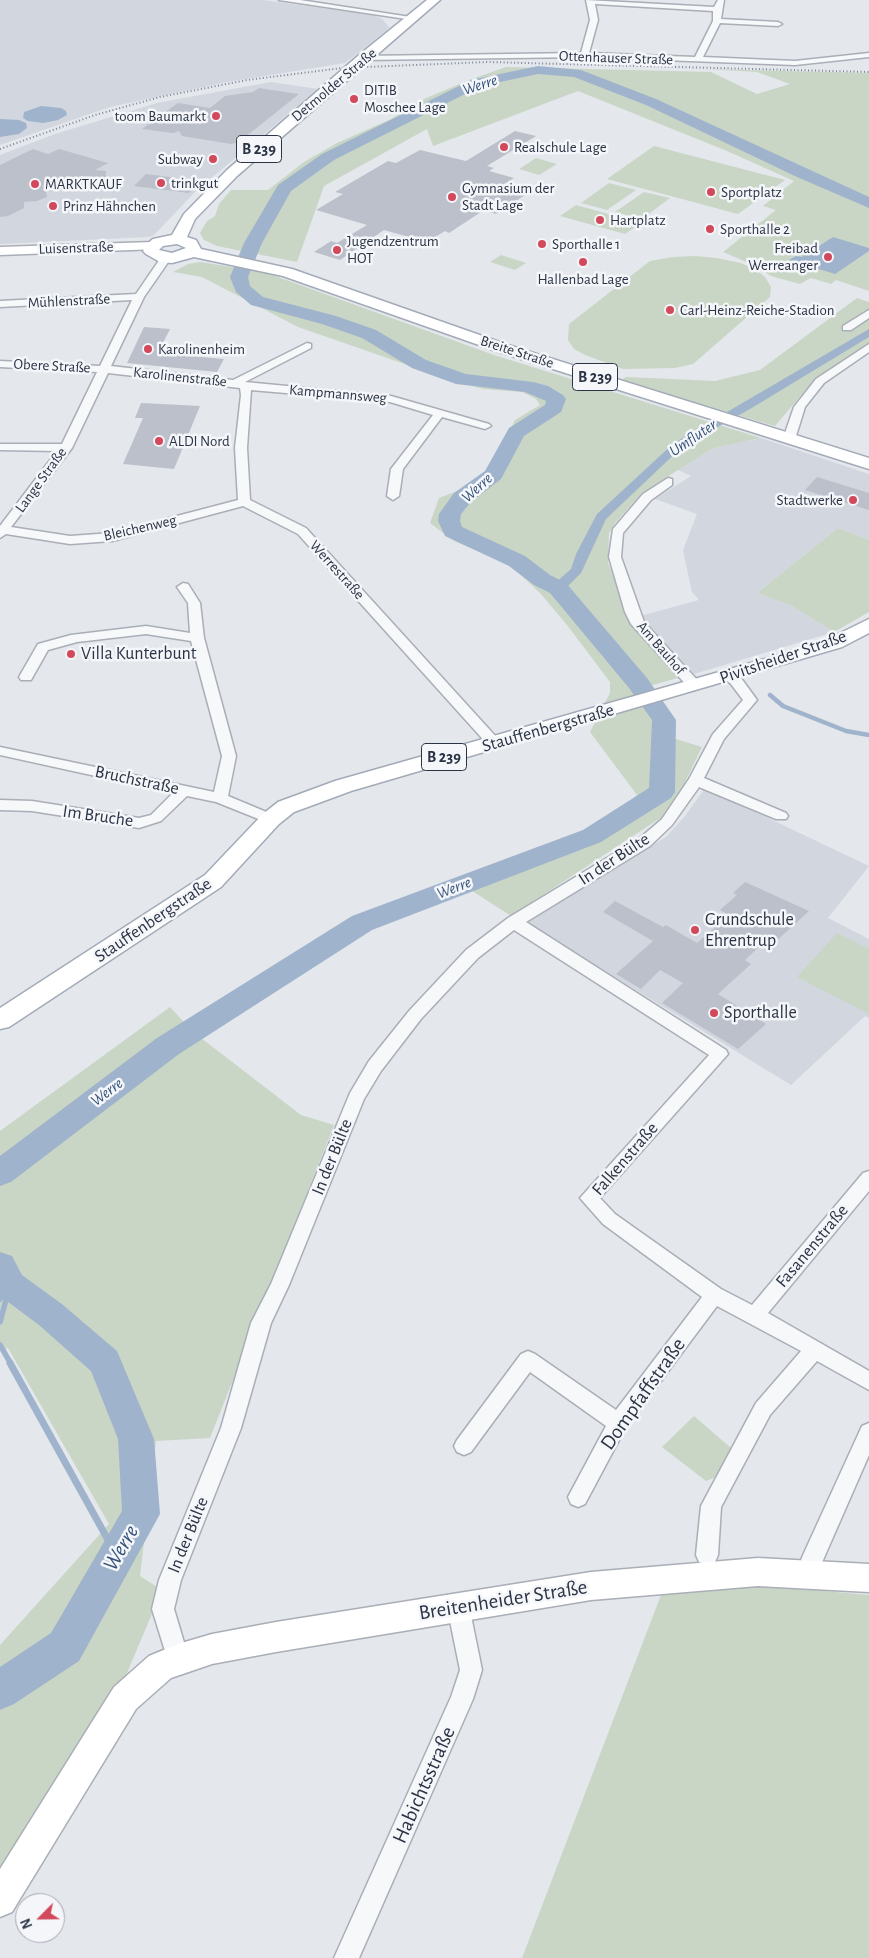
<!DOCTYPE html>
<html>
<head>
<meta charset="utf-8">
<style>
  body { margin:0 }
  #map { position:relative; width:869px; height:1958px; overflow:hidden; background:#e4e7ec; font-family:"Alegreya Sans",sans-serif }
  canvas { display:block }
  .north { position:absolute; left:15px; top:1893px; width:50px; height:50px; box-sizing:border-box; background:#f4f6f9; border:1px solid #a4a8b1; border-radius:50%; rotate:247deg; font-size:14px; font-weight:700; line-height:20px; text-align:center; color:#2b3445 }
  .north::after { content:''; display:block; margin:auto; width:18px; height:22px; background:#d1495b; clip-path:polygon(50% 0,100% 100%,50% 72%,0 100%) }
</style>
</head>
<body>
<div id="map">
<canvas width="869" height="1958"></canvas>
<div class="north">N</div>
</div>
<script>
const c = document.querySelector('canvas').getContext('2d');
c.lineJoin = 'round';
function paint(path, color) { c.fillStyle = color; c.fill(path, 'evenodd'); }
const poly = rows => new Path2D(rows.map(r => 'M' + r).join(''));
function stroke(path, color, width, dash) { c.strokeStyle = color; c.lineWidth = width; c.lineCap = dash ? 'butt' : 'round'; c.setLineDash(dash || []); c.stroke(path); }
function label(font, color, halo, rows, align = 'center') {
  c.font = font + ' "Alegreya Sans",sans-serif'; c.lineWidth = 5; c.setLineDash([]); c.textBaseline = 'middle'; c.strokeStyle = halo; c.fillStyle = color; for (const [text, x, y, turn = 0] of rows) {
    c.save(); c.translate(x, y); c.rotate((+turn || 0) * Math.PI / 180); c.textAlign = isNaN(turn) ? turn : align; if (halo) c.strokeText(text, 0, 0); c.fillText(text, 0, 0); c.restore();
  }
}
paint(poly([
  [0,0,263,0,373,15,382,19,389,27,387,30,345,63,227,82,110,107,0,145],
  [271,82,318,89,198,189,154,235,149,237,0,244,0,155,55,134,157,103],
  [761,438,869,474,869,540,838,528,757,593,792,606,834,632,694,674,640,616,699,600,692,592,683,550,697,514,655,499,691,476,678,470,714,448],
  [705,788,869,866,828,918,869,939,869,1018,865,1016,791,1085,525,922,666,837,685,816]
]), '#d2d6de');
paint(poly([
  [506,67,711,72,757,94,790,84,757,72,703,69,869,73,869,291,836,280,831,284,811,278,800,284,771,276,756,266,723,252,776,210,763,206,794,181,727,151,578,91,433,146,427,129,324,186,297,262,217,246,204,240,200,233,207,221,215,216,219,204,231,190,268,190,304,162,337,143,391,119,424,99,469,80],
  [654,146,785,180,738,214,607,179],
  [536,158,557,164,539,175,519,169],
  [609,183,636,190,607,210,581,203],
  [644,192,670,198,642,219,615,212],
  [576,205,641,223,625,234,560,216],
  [501,255,526,263,515,270,490,262],
  [695,256,717,258,741,263,756,270,765,277,771,287,770,297,693,364,675,368,623,369,585,355,574,349,568,340,569,324,650,261,673,257],
  [200,262,264,272,494,355,761,438,714,448,678,470,641,494,615,523,609,533,608,563,633,626,678,678,638,689,663,720,663,735,702,747,671,811,511,916,463,885,591,835,637,795,590,732,610,693,610,682,567,625,540,593,509,564,454,541,430,523,439,498,462,489,489,473,515,420,540,405,536,399,522,392,483,389,445,378,298,327,202,277,173,272,188,264],
  [857,298,869,302,869,343,814,380,775,426,620,381,626,377,715,381,760,370],
  [838,528,869,540,869,612,834,632,792,606,757,593],
  [837,933,869,949,869,1014,797,977],
  [170,1007,192,1031,301,1115,334,1125,210,1438,156,1441,140,1576,162,1590,116,1699,0,1890,0,1645,109,1524,8,1348,0,1351,0,1131],
  [694,1416,731,1448,716,1477,706,1481,662,1447],
  [747,1584,869,1595,869,1958,522,1958,661,1595]
]), '#c9d6c5');
paint(poly([
  [41,106,61,108,66,111,67,115,58,120,43,123,28,121,23,118,24,112],
  [0,119,19,120,26,123,27,128,19,134,0,137],
  [833,237,869,248,869,251,835,274,789,260,796,256,802,257]
]), '#9fb4cc');
stroke(poly([
  [770,695,783,706,846,731,869,735]
]), '#9fb4cc', 4.5);
stroke(poly([
  [0,1299,9,1288],
  [0,1322,10,1285],
  [0,1345,11,1364]
]), '#9fb4cc', 5.5);
stroke(poly([
  [10,1363,117,1556]
]), '#9fb4cc', 7);
paint(poly([
  [869,329,869,337,750,409,682,447,606,519,581,573,563,591,553,591,552,588,553,585,571,569,576,554,597,514,674,443,869,329]
]), '#9fb4cc');
paint(poly([
  [538,66,581,70,656,99,869,197,869,208,797,177,646,105,574,77,538,74,481,86,334,160,291,191,262,243,248,277,250,286,263,297,336,316,376,330,426,360,466,374,533,382,548,386,563,395,566,399,561,412,524,436,501,479,470,503,461,514,460,521,462,527,525,556,550,575,566,583,647,678,676,720,675,792,671,798,601,842,372,930,179,1054,11,1182,0,1186,0,1156,157,1038,352,916,583,830,649,788,652,720,629,688,550,593,534,585,509,566,445,536,438,521,439,514,454,493,485,471,509,428,545,405,546,401,525,392,456,384,412,368,362,338,322,324,251,305,236,292,230,277,244,243,278,185,322,154,471,80,538,66],
  [0,1252,12,1256,22,1275,63,1305,117,1351,154,1439,160,1514,79,1661,14,1704,0,1710,0,1667,51,1633,122,1511,118,1439,91,1371,39,1325,0,1296,0,1252]
]), '#9fb4cc');
paint(poly([
  [259,88,299,94,239,142,231,144,182,136,179,131,173,133,142,129,178,103,210,108,225,96,253,92],
  [515,131,536,136,487,166,494,168,489,171,514,178,499,187,525,195,496,214,484,210,449,233,445,231,427,242,384,230,340,260,314,252,331,241,337,243,367,225,316,210,343,194,335,192,388,161,396,163,420,150,466,161],
  [33,149,48,154,59,149,108,163,95,170,106,171,106,177,69,180,70,185,60,190,46,191,47,197,37,201,24,202,24,208,8,216,0,217,0,165],
  [146,174,201,181,189,193,134,186],
  [144,327,170,329,158,353,224,359,217,372,127,363],
  [141,403,200,406,174,469,123,464,143,418,135,418],
  [817,477,869,493,869,510,805,490],
  [745,882,809,911,774,943,767,939,745,960,751,964,718,994,766,1024,738,1049,662,1003,683,983,660,970,641,989,616,974,653,941,603,912,615,901,663,927,666,925,697,943,729,915,720,910,737,895,733,893]
]), '#bbc0ca');
const street = poly([
  [279,0,300,0,417,18,413,20,279,0],
  [586,0,714,7,718,0,724,0,721,19,778,22,782,24,778,26,720,23,703,57,795,61,869,53,869,57,795,65,584,57,363,60,359,58,363,56,581,53,590,20,586,0],
  [595,4,713,11,713,21,695,57,589,53,598,20,595,4],
  [166,255,171,258,144,297,111,366,233,380,307,343,311,344,311,348,245,382,391,396,489,424,491,426,485,429,442,417,403,469,399,496,393,500,387,496,391,469,433,415,390,402,251,390,247,448,250,500,306,528,499,740,501,743,499,746,489,746,298,534,243,506,112,541,70,544,6,534,0,538,0,526,57,451,0,450,0,444,62,444,97,372,0,367,0,361,100,366,132,300,0,307,0,301,136,294,162,256,166,255],
  [108,373,240,388,241,395,235,448,238,500,112,533,70,536,11,527,72,448,108,373],
  [869,310,869,318,851,330,843,330,843,326,869,310],
  [869,344,869,352,824,383,805,407,795,439,789,442,785,441,783,439,794,407,816,379,869,344],
  [668,478,672,479,672,485,651,500,623,533,621,557,644,622,700,683,702,686,695,690,690,689,631,624,625,612,609,557,613,529,643,494,668,478],
  [183,583,188,584,200,603,204,638,236,756,228,796,276,816,278,819,276,822,266,822,216,802,187,796,161,821,139,828,32,811,0,810,0,800,32,801,139,818,151,815,173,793,0,755,0,747,214,792,222,756,191,641,146,634,77,642,48,650,31,680,21,680,19,677,38,644,71,635,146,626,190,633,188,603,177,587,183,583],
  [728,672,741,678,757,700,724,739,704,778,786,813,788,816,786,819,776,819,699,787,672,825,650,846,526,922,726,1050,728,1054,600,1198,615,1214,721,1289,752,1305,863,1173,869,1171,869,1191,768,1313,869,1371,869,1390,817,1361,770,1415,721,1507,718,1555,715,1562,707,1565,699,1562,696,1555,701,1506,756,1403,801,1351,717,1306,625,1429,585,1504,578,1507,571,1504,568,1497,606,1426,530,1372,471,1452,464,1455,457,1452,454,1446,457,1440,521,1354,528,1351,535,1354,616,1410,702,1297,603,1224,580,1198,709,1055,514,930,478,958,421,1019,381,1071,364,1099,289,1285,271,1323,241,1428,181,1580,174,1609,189,1659,186,1667,178,1670,170,1667,152,1609,159,1580,221,1428,251,1323,271,1284,350,1093,369,1061,409,1011,466,950,508,918,640,838,662,819,689,779,713,734,743,700,731,684,721,676,728,672],
  [869,1423,869,1455,820,1567,812,1570,804,1567,801,1560,804,1553,862,1426,869,1423],
  [458,1596,466,1599,469,1606,482,1670,473,1699,359,1958,334,1958,451,1697,460,1670,447,1606,450,1599,458,1596]
]);
const secondary = poly([
  [153,242,158,243,160,246,158,249,0,255,0,247,153,242],
  [758,1558,869,1564,869,1592,758,1586,591,1600,276,1652,212,1664,171,1678,136,1709,12,1912,0,1917,0,1869,114,1687,149,1656,178,1644,212,1634,276,1622,591,1572,758,1558]
]);
const primary = poly([
  [427,0,440,0,237,176,195,219,187,237,196,240,201,249,292,269,508,345,869,458,869,469,496,351,283,276,194,257,172,263,160,262,146,254,143,251,148,243,153,239,172,235,184,214,227,170,359,55,427,0],
  [177,244,186,248,172,253,159,250,163,246,177,244],
  [869,619,869,633,842,647,351,791,294,812,279,824,221,887,9,1027,0,1029,0,1008,205,875,263,814,278,802,335,781,779,655,828,639,869,619]
]);
stroke(street, '#a9aeb7', 3);
stroke(secondary, '#a9aeb7', 3);
stroke(primary, '#a3abb8', 3);
paint(street, '#f7f8fa');
paint(secondary, '#fff');
paint(primary, '#fff');
stroke(poly([
  [0,149,95,115,160,97,247,80,342,68,487,62,869,72]
]), '#7d8696', 2, [1, 2.5]);
for (const [x, y, r, color] of [
  [354,99,5,"#d1495b"],
  [216,116,5,"#d1495b"],
  [504,147,5,"#d1495b"],
  [213,159,5,"#d1495b"],
  [161,183,5,"#d1495b"],
  [35,184,5,"#d1495b"],
  [711,192,5,"#d1495b"],
  [452,197,5,"#d1495b"],
  [53,206,5,"#d1495b"],
  [600,220,5,"#d1495b"],
  [710,229,5,"#d1495b"],
  [542,244,5,"#d1495b"],
  [337,250,5,"#d1495b"],
  [828,257,5,"#d1495b"],
  [583,262,5,"#d1495b"],
  [670,310,5,"#d1495b"],
  [148,349,5,"#d1495b"],
  [159,441,5,"#d1495b"],
  [853,500,5,"#d1495b"],
  [71,654,5,"#d1495b"],
  [695,930,5,"#d1495b"],
  [714,1013,5,"#d1495b"]
]) { const dot = new Path2D(); dot.arc(x, y, r, 0, 2 * Math.PI); c.fillStyle = color; c.fill(dot); stroke(dot, '#f4f6f9', 2); }
label('15px', '#2b3445', '#f4f6f9', [
  ["Ottenhauser Straße",616,58,2],
  ["Detmolder Straße",334,85,-40],
  ["Luisenstraße",76,248,-2],
  ["Mühlenstraße",69,301,-3],
  ["Breite Straße",517,352,18],
  ["Obere Straße",52,366,3],
  ["Karolinenstraße",180,377,6],
  ["Kampmannsweg",338,394,5],
  ["Lange Straße",41,480,-54],
  ["Bleichenweg",140,528,-13],
  ["Werrestraße",337,570,48],
  ["Am Bauhof",661,648,49]
]);
label('15px', '#2b3445', '#f4f6f9', [
  ["DITIB",364,90],
  ["Moschee Lage",364,107],
  ["toom Baumarkt",206,116,"right"],
  ["Realschule Lage",514,147],
  ["Subway",203,159,"right"],
  ["trinkgut",171,183],
  ["MARKTKAUF",45,184],
  ["Gymnasium der",462,188],
  ["Stadt Lage",462,205],
  ["Sportplatz",721,192],
  ["Prinz Hähnchen",63,206],
  ["Hartplatz",610,220],
  ["Sporthalle 2",720,229],
  ["Jugendzentrum",347,241],
  ["HOT",347,258],
  ["Sporthalle 1",552,244],
  ["Freibad",818,248,"right"],
  ["Werreanger",818,265,"right"],
  ["Hallenbad Lage",583,279,"center"],
  ["Carl-Heinz-Reiche-Stadion",680,310],
  ["Karolinenheim",158,349],
  ["ALDI Nord",169,441],
  ["Stadtwerke",843,500,"right"]
], 'left');
label('italic 16px', '#34527a', '#f4f6f9', [
  ["Werre",480,85,-18],
  ["Umfluter",693,438,-34],
  ["Werre",477,488,-42],
  ["Werre",454,888,-21],
  ["Werre",107,1092,-37]
]);
for (const [x, y, w] of [
  [259,149,45],
  [595,377,45],
  [444,757,45]
]) { const box = new Path2D(); box.roundRect(x - w / 2, y - 13.5, w, 27, 4); c.fillStyle = '#f4f6f9'; c.fill(box); stroke(box, '#2b3445', 1); }
label('bold 16px', '#2b3445', null, [
  ["B 239",259,149],
  ["B 239",595,377],
  ["B 239",444,757]
]);
label('18px', '#2b3445', '#f4f6f9', [
  ["Villa Kunterbunt",81,654],
  ["Grundschule",705,920],
  ["Ehrentrup",705,941],
  ["Sporthalle",724,1013]
], 'left');
label('18px', '#2b3445', '#f4f6f9', [
  ["Pivitsheider Straße",783,657,-19],
  ["Stauffenbergstraße",548,728,-16],
  ["Bruchstraße",137,780,12],
  ["Im Bruche",98,816,8],
  ["In der Bülte",614,859,-33],
  ["Stauffenbergstraße",153,920,-34],
  ["In der Bülte",332,1157,-68],
  ["Falkenstraße",625,1159,-49],
  ["Fasanenstraße",812,1246,-50],
  ["In der Bülte",188,1535,-68]
]);
label('21px', '#2b3445', '#f4f6f9', [
  ["Dompfaffstraße",643,1394,-55],
  ["Breitenheider Straße",503,1600,-9],
  ["Habichtsstraße",424,1785,-66]
]);
label('italic 22px', '#34527a', '#f4f6f9', [
  ["Werre",121,1548,-60]
]);
</script>
</body>
</html>
